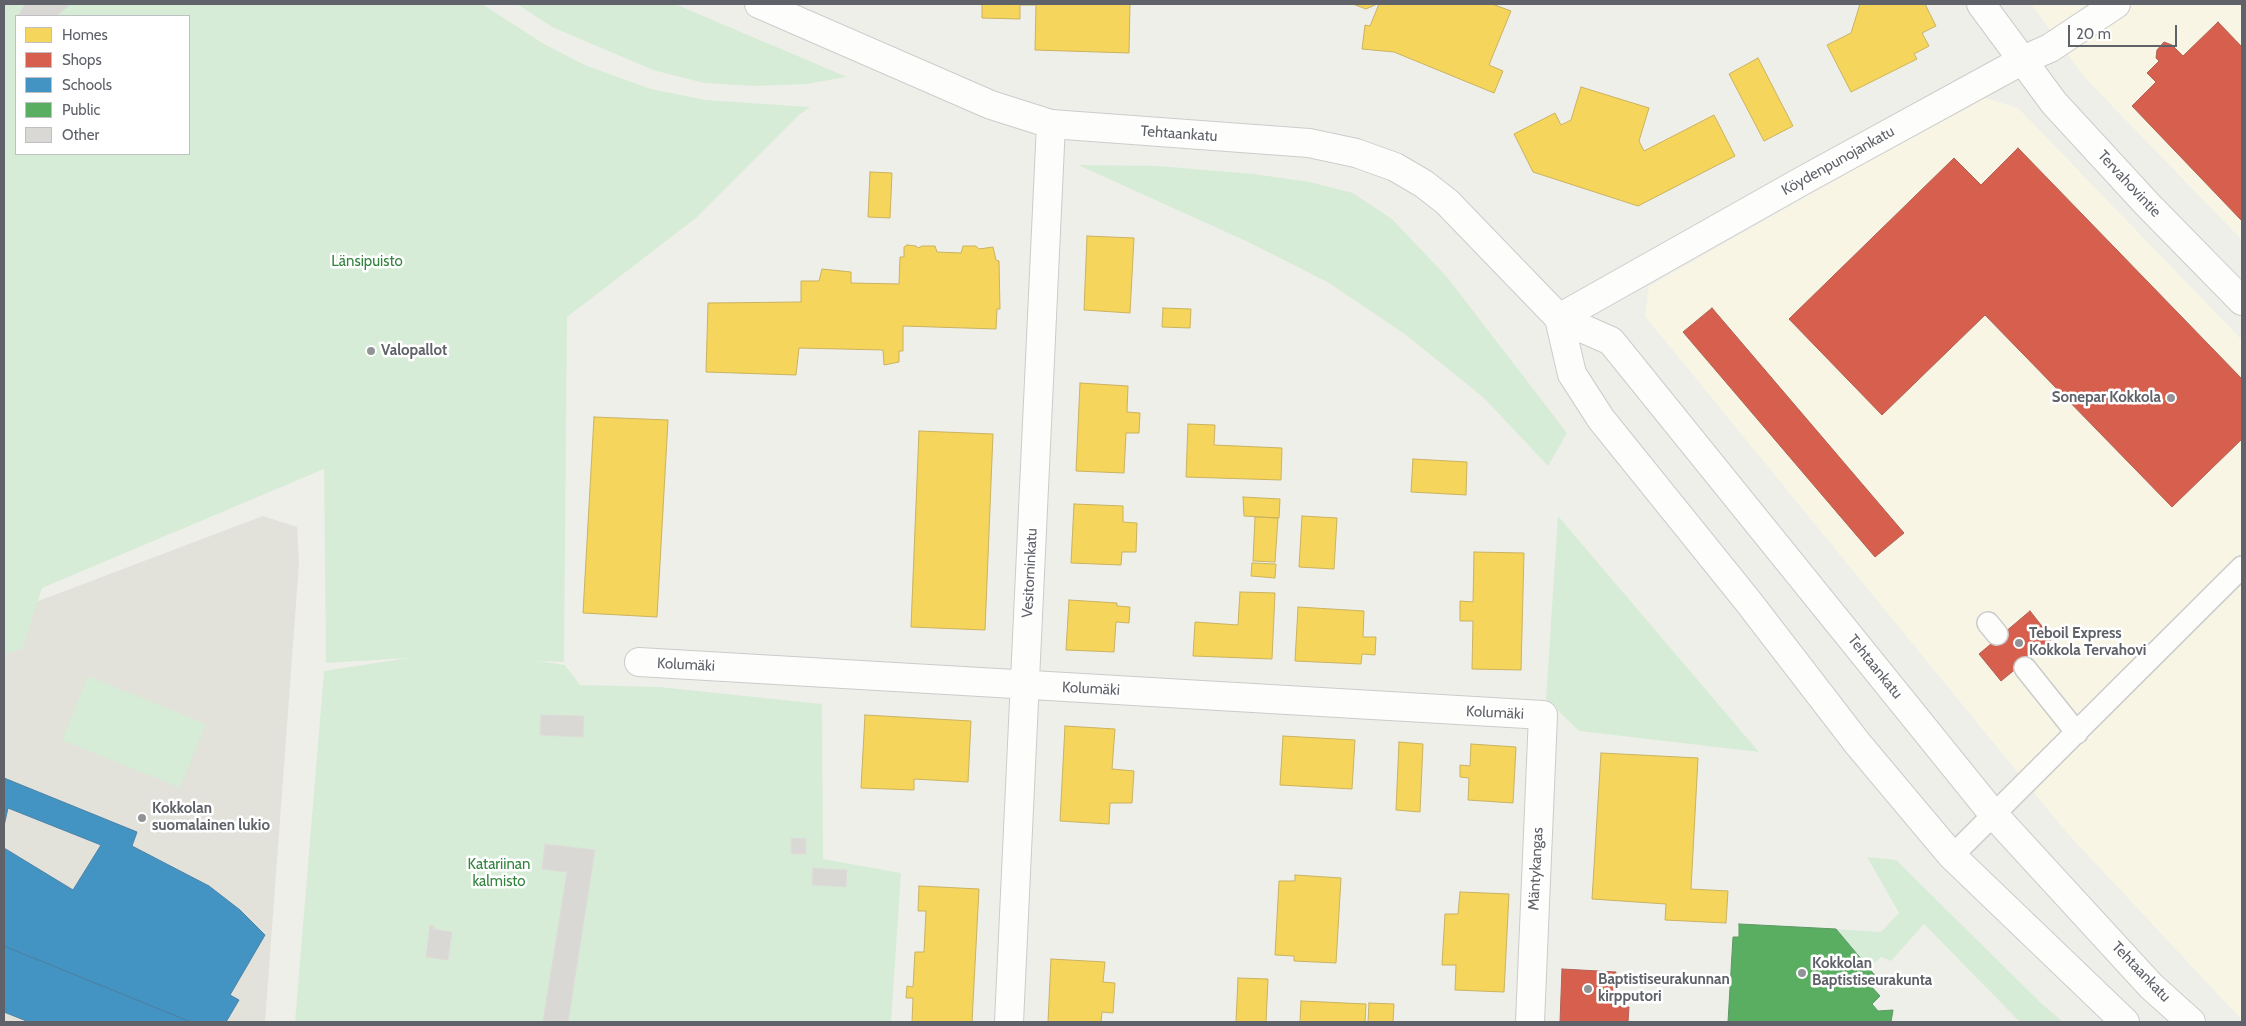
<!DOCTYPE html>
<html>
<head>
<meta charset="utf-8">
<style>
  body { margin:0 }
  #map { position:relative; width:2246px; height:1026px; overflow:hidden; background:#efefea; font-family:Cabin,sans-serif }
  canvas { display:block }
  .frame { position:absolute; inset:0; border:5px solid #5f6268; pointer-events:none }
  .legend { position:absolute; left:15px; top:15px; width:175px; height:140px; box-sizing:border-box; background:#fff; border:1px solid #bfc0c3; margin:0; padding:6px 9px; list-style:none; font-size:15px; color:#5f6268 }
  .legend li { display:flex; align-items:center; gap:10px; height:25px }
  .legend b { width:25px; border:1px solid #bfc0c3 }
  .scale { position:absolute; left:2068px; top:25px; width:109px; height:22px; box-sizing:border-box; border:2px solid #5f6268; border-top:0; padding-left:6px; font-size:15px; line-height:18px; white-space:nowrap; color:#5f6268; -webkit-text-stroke:4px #fff; paint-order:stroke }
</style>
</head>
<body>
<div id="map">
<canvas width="2246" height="1026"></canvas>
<div class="frame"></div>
<ul class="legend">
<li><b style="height:14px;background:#f6d55c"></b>Homes</li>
<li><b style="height:14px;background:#d6604d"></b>Shops</li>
<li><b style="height:14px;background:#4393c3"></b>Schools</li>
<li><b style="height:14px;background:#5aae61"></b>Public</li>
<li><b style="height:14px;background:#d9d8d5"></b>Other</li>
</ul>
<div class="scale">20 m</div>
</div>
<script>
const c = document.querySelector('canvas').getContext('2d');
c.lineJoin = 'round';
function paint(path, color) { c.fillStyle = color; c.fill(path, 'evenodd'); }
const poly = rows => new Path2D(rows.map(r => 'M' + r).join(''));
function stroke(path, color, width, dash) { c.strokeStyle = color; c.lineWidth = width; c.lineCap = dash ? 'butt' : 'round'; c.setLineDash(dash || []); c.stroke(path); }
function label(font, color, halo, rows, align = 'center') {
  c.font = font + ' Cabin,sans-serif'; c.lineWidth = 5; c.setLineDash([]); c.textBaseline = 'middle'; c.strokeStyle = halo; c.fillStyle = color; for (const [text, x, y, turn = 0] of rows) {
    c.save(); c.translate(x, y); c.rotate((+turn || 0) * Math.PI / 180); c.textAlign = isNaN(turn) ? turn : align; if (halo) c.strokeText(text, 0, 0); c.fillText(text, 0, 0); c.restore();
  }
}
paint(poly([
  [2031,4,2242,4,2242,240,2085,78],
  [1982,97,2018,108,2242,340,2242,1020,2068,834,1645,316,1649,286]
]), '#f8f5e4');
paint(poly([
  [263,516,297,527,299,563,265,1022,4,1022,4,614]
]), '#e2e1da');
paint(poly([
  [4,4,482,4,544,44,587,66,651,89,706,100,810,107,799,115,696,218,567,317,564,662,538,661,565,665,580,685,659,687,822,704,823,859,901,873,891,1022,295,1022,324,671,408,658,326,663,324,469,42,588,23,648,4,655],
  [16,16,189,16,189,154,16,154],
  [517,4,675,4,847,77,806,84,755,86,704,83,653,70,552,27],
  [1078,165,1158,166,1254,174,1310,182,1353,193,1392,219,1447,277,1567,433,1548,466,1484,398,1406,335,1329,283,1246,241],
  [1558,516,1759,752,1579,731,1546,699],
  [88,676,206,724,180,788,62,740],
  [1867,857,1896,860,2042,1004,2063,1022,2020,1022,1924,924,1891,961,1881,957,1869,968,1836,929,1881,932,1899,913]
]), '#d7ecd7');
const homes = poly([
  [982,4,1130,4,1129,53,1035,50,1036,5,1020,5,1020,19,982,18,982,4],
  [1353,4,1377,4,1366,9,1353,4],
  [1379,4,1492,4,1511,11,1489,65,1503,71,1494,93,1394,52,1362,49,1365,25,1370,26,1379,4],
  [1860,4,1925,4,1936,26,1922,33,1929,46,1914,54,1917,59,1851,92,1827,45,1851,33,1860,4],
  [1758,58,1793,126,1764,141,1729,74,1758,58],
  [1581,87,1649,108,1639,141,1644,151,1714,115,1735,156,1638,206,1533,172,1514,134,1555,113,1561,125,1571,120,1581,87],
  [870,172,892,173,890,218,868,217,870,172],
  [1087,236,1134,238,1130,313,1084,310,1087,236],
  [907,245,916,246,918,248,922,246,935,246,937,252,961,253,963,246,976,246,979,249,993,247,996,260,999,261,1000,309,997,309,996,329,903,326,903,351,899,351,899,362,884,365,883,350,799,348,796,375,706,372,708,303,801,302,801,281,819,281,822,269,851,272,851,283,899,284,900,257,904,257,904,247,907,245],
  [1163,308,1191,309,1190,328,1162,327,1163,308],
  [1080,383,1128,386,1127,412,1140,413,1139,433,1126,433,1124,473,1076,471,1080,383],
  [594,417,668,420,657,617,583,613,594,417],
  [1188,424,1215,425,1214,445,1282,448,1281,480,1186,477,1188,424],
  [919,431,993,434,985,630,911,627,919,431],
  [1413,459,1467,462,1466,495,1411,492,1413,459],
  [1243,497,1280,499,1279,518,1244,516,1243,497],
  [1074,504,1123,506,1123,522,1137,523,1136,552,1122,552,1121,565,1071,563,1074,504],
  [1302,516,1337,518,1334,569,1299,567,1302,516],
  [1255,517,1278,518,1275,562,1253,561,1255,517],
  [1474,552,1524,553,1521,670,1472,669,1473,621,1460,621,1460,601,1473,602,1474,552],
  [1252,563,1276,564,1275,578,1251,576,1252,563],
  [1240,592,1275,593,1272,659,1193,656,1195,622,1238,625,1240,592],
  [1069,600,1117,603,1117,606,1130,607,1129,623,1116,622,1114,652,1066,650,1069,600],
  [1298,607,1364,611,1363,637,1376,637,1375,655,1362,654,1361,664,1295,661,1298,607],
  [865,715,971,721,968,782,914,779,914,790,861,788,865,715],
  [1065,726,1115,729,1112,769,1134,771,1132,803,1110,803,1109,824,1060,821,1065,726],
  [1283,736,1355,740,1352,789,1280,785,1283,736],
  [1399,742,1423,744,1420,812,1396,810,1399,742],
  [1471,744,1516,747,1513,803,1468,800,1469,778,1460,777,1460,765,1470,766,1471,744],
  [1601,753,1698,758,1691,889,1728,891,1726,923,1665,920,1666,904,1592,899,1601,753],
  [1295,875,1341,878,1336,963,1294,961,1294,956,1275,955,1279,881,1295,881,1295,875],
  [919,886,979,889,972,1022,912,1022,913,998,906,998,907,986,913,987,915,952,924,952,926,911,918,911,919,886],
  [1460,892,1509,894,1504,992,1455,990,1456,965,1442,965,1445,914,1458,914,1460,892],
  [1051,959,1105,962,1103,982,1115,983,1113,1013,1102,1012,1101,1022,1048,1022,1051,959],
  [1238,978,1268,979,1266,1022,1236,1022,1238,978],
  [1301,1001,1366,1004,1365,1022,1300,1022,1301,1001],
  [1369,1003,1394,1004,1393,1022,1368,1022,1369,1003]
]);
paint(homes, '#f6d55c');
stroke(homes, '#c9b260', 1);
const shops = poly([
  [2218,22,2242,47,2242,221,2132,106,2156,82,2147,73,2159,61,2156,58,2157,50,2164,42,2172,45,2183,56,2218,22],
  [2018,148,2242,379,2242,439,2172,507,1985,315,1882,415,1789,319,1954,158,1981,185,2018,148],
  [1712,308,1904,533,1875,557,1683,332,1712,308],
  [2030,611,2052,639,2001,681,1979,654,2030,611],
  [1562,969,1616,972,1614,1006,1629,1007,1628,1022,1560,1022,1562,969]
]);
paint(shops, '#d6604d');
stroke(shops, '#b26155', 1);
const schools = poly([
  [4,778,137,832,132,846,209,886,240,910,265,935,230,995,239,1000,226,1022,191,1022,4,946,4,848,73,890,101,845,8,808,4,826,4,778],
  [4,946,191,1022,29,1022,4,1012,4,946]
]);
paint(schools, '#4393c3');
stroke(schools, '#4b84a8', 1);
const public = poly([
  [1739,924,1836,929,1878,979,1870,985,1880,996,1872,1004,1878,1011,1893,1010,1891,1022,1728,1022,1733,937,1739,937,1739,924]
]);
paint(public, '#5aae61');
stroke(public, '#5c9763', 1);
const building = poly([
  [25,4,71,4,56,16,18,16,25,4],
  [541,715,584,716,583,737,540,735,541,715],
  [791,838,806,839,806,854,791,854,791,838],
  [545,844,595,850,568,1022,543,1021,567,872,542,869,545,844],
  [813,868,847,870,846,887,812,885,813,868],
  [430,925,434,926,433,929,452,932,448,960,426,957,430,925]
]);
paint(building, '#d9d8d5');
stroke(building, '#deddd9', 1);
const service = poly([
  [1988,623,1997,634],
  [2025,668,2077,733],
  [1952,856,2242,567]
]);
const minor = poly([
  [1981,4,2054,103,2147,204,2242,301],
  [1559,318,1802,181,2023,60,2050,48,2116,4],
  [639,662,1543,715,1530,1022],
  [1009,1022,1051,124]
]);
const secondary = poly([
  [759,4,991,105,1051,124,1309,143,1356,153,1395,167,1424,184,1447,202,1559,318,1611,341,1994,815,2151,986,2191,1022],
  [1559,318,1572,374,1601,419,1747,600,1858,744,1952,856,2125,1022]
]);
stroke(service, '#cbcbcb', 24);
stroke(minor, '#cbcbcb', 30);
stroke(secondary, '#ccc', 30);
stroke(service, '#fdfdfc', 21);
stroke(minor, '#fdfdfc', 28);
stroke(secondary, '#fdfdfc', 28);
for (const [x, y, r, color] of [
  [371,351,5,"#919396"],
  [2171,398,5,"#919396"],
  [2019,643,5,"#919396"],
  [142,818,5,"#919396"],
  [1802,973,5,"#919396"],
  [1588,989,5,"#919396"]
]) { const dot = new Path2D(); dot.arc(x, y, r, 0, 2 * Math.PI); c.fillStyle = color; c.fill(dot); stroke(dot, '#fff', 2); }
label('15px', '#5f6268', '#fff', [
  ["Tehtaankatu",1179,134,4],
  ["Köydenpunojankatu",1838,161,-29],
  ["Tervahovintie",2129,184,47],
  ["Vesitorninkatu",1030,573,-87],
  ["Kolumäki",686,665,3],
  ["Tehtaankatu",1875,667,51],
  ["Kolumäki",1091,689,3],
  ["Kolumäki",1495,713,3],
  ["Mäntykangas",1536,869,-87],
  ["Tehtaankatu",2141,972,46]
]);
label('15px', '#32833d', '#fff', [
  ["Länsipuisto",367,262],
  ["Katariinan",499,865],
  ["kalmisto",499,882]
]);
label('bold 15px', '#5f6268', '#fff', [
  ["Valopallot",381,351],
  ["Sonepar Kokkola",2161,398,"right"],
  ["Teboil Express",2029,634],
  ["Kokkola Tervahovi",2029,651],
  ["Kokkolan",152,809],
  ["suomalainen lukio",152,826],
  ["Kokkolan",1812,964],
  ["Baptistiseurakunta",1812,981],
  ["Baptistiseurakunnan",1598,980],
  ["kirpputori",1598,997]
], 'left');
</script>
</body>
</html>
